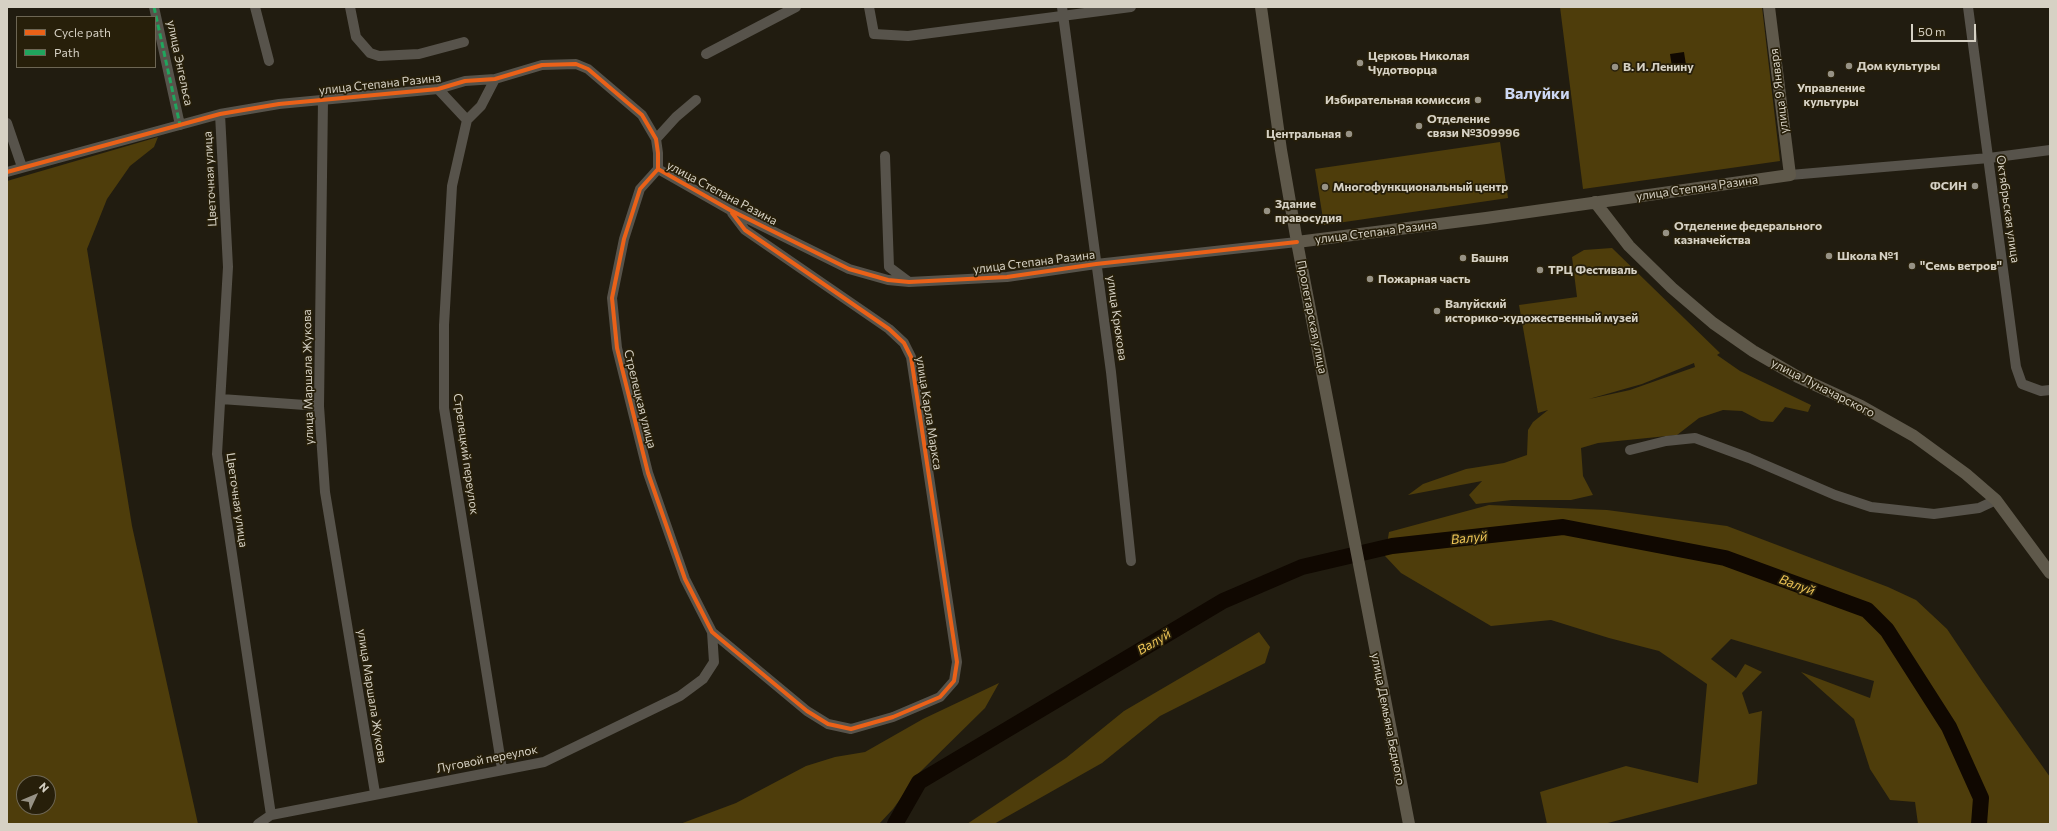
<!DOCTYPE html>
<html>
<head>
<meta charset="utf-8">
<style>
  body { margin:0 }
  #map { position:relative; width:2057px; height:831px; overflow:hidden; background:#211c10; font-family:Commissioner,sans-serif }
  canvas { display:block }
  .frame { position:absolute; inset:0; border:8px solid #d6d1c4; pointer-events:none }
  .legend { position:absolute; left:16px; top:16px; width:140px; height:52px; box-sizing:border-box; background:#271f0a; border:1px solid #6d6654; margin:0; padding:5px 7px; list-style:none; font-size:12px; color:#d6d1c4 }
  .legend li { display:flex; align-items:center; gap:8px; height:20px }
  .legend b { width:20px; border:1px solid #6d6654 }
  .north { position:absolute; left:16px; top:775px; width:40px; height:40px; box-sizing:border-box; background:#271f0a; border:1px solid #6d6654; border-radius:50%; rotate:46deg; font-size:11px; font-weight:700; line-height:16px; text-align:center; color:#d6d1c4 }
  .north::after { content:''; display:block; margin:auto; width:14px; height:18px; background:#979285; clip-path:polygon(50% 0,100% 100%,50% 72%,0 100%) }
  .scale { position:absolute; left:1911px; top:24px; width:65px; height:18px; box-sizing:border-box; border:2px solid #d6d1c4; border-top:0; padding-left:5px; font-size:12px; line-height:14px; white-space:nowrap; color:#d6d1c4; -webkit-text-stroke:3px #271f0a; paint-order:stroke }
</style>
</head>
<body>
<div id="map">
<canvas width="2057" height="831"></canvas>
<div class="frame"></div>
<ul class="legend">
<li><b style="height:5px;background:#ea6118"></b>Cycle path</li>
<li><b style="height:5px;background:#20a55d"></b>Path</li>
</ul>
<div class="north">N</div>
<div class="scale">50 m</div>
</div>
<script>
const c = document.querySelector('canvas').getContext('2d');
c.lineJoin = 'round';
function paint(path, color) { c.fillStyle = color; c.fill(path, 'evenodd'); }
const poly = rows => new Path2D(rows.map(r => 'M' + r).join(''));
function stroke(path, color, width, dash) { c.strokeStyle = color; c.lineWidth = width; c.lineCap = dash ? 'butt' : 'round'; c.setLineDash(dash || []); c.stroke(path); }
function label(font, color, halo, rows, align = 'center') {
  c.font = font + ' Commissioner,sans-serif'; c.lineWidth = 3.5; c.setLineDash([]); c.textBaseline = 'middle'; c.strokeStyle = halo; c.fillStyle = color; for (const [text, x, y, turn = 0] of rows) {
    c.save(); c.translate(x, y); c.rotate((+turn || 0) * Math.PI / 180); c.textAlign = isNaN(turn) ? turn : align; if (halo) c.strokeText(text, 0, 0); c.fillText(text, 0, 0); c.restore();
  }
}
paint(poly([
  [1560,7,1762,7,1780,161,1583,189],
  [158,137,154,147,130,166,107,199,87,249,132,526,198,824,7,824,7,181],
  [24,783,48,783,48,807,24,807],
  [1500,142,1508,198,1324,225,1315,169],
  [1612,248,1720,353,1717,355,1740,371,1811,405,1808,412,1785,407,1773,422,1761,421,1742,411,1723,410,1699,418,1677,435,1598,443,1581,448,1583,476,1593,495,1571,500,1512,500,1476,504,1469,495,1482,481,1408,495,1423,484,1466,469,1504,463,1527,455,1528,430,1533,422,1548,410,1538,413,1519,305,1577,297,1572,257,1584,250],
  [1694,363,1695,367,1630,390,1589,399,1642,384],
  [1489,505,1607,510,1727,526,1888,587,1916,600,1947,629,1982,681,2050,777,2050,824,1918,824,1915,802,1890,800,1870,769,1854,719,1801,672,1870,698,1874,681,1731,639,1711,659,1736,678,1745,664,1762,672,1742,693,1749,714,1762,711,1757,784,1604,824,1547,824,1540,792,1626,766,1698,783,1707,684,1659,651,1609,638,1551,620,1491,626,1401,573,1385,556,1389,532],
  [1259,632,1270,647,1265,663,1160,716,1102,763,994,824,967,824,1066,758,1124,711],
  [999,683,985,708,920,772,893,809,879,824,680,824,736,803,806,766,835,757,865,752,923,719]
]), '#4e3d0b');
paint(poly([
  [1684,52,1686,65,1672,67,1670,54]
]), '#100801');
stroke(poly([
  [895,824,919,782,1223,601,1302,567,1392,546,1563,527,1725,558,1867,610,1887,630,1949,727,1981,798,1979,824]
]), '#100801', 16);
stroke(poly([
  [154,7,180,125],
  [255,7,269,61],
  [350,7,356,37,370,53,379,56,419,54,464,42],
  [869,7,874,34,908,36,1131,7],
  [1062,7,1111,372,1131,561],
  [1968,7,2016,367,2022,384,2041,391,2050,390],
  [706,54,796,7],
  [495,79,481,106,467,120,452,186,444,325,444,408,502,769],
  [438,89,467,120],
  [323,100,319,406,325,492,375,793],
  [220,114,228,267,217,454,271,815],
  [7,123,22,167],
  [656,139,676,117,696,100],
  [885,156,889,267,909,282],
  [658,169,640,189,624,239,612,298,617,348,648,473,685,579,712,632,807,711,828,724,851,729,893,717,940,697,954,681,957,662,911,357,904,343,889,329,745,230,732,213],
  [7,172,220,114,279,104,438,89,465,81,495,79,542,65,576,64,588,69,642,115,656,139,658,153,658,169,730,210,849,269,888,280,909,282,1007,277,1096,264,1297,242],
  [1790,175,1989,158,2050,150],
  [221,399,319,406],
  [1630,450,1666,441,1695,438,1749,458,1835,495,1871,507,1934,514,1979,508,1996,500],
  [258,824,271,815,544,762,680,696,703,679,714,662,712,632]
]), '#57534b', 10);
stroke(poly([
  [1261,7,1281,150,1297,242,1409,824],
  [1595,202,1629,246,1672,288,1713,323,1753,351,1798,377,1861,406,1914,436,1966,474,1996,500,2050,573],
  [1297,242,1486,218,1790,175,1769,7]
]), '#5f594b', 12);
stroke(poly([
  [154,7,180,125]
]), '#20a55d', 3, [6, 3]);
stroke(poly([
  [658,169,640,189,624,239,612,298,617,348,648,473,685,579,712,632,807,711,828,724,851,729,893,717,940,697,954,681,957,662,911,357,904,343,889,329,745,230,732,213],
  [7,172,220,114,279,104,438,89,465,81,495,79,542,65,576,64,588,69,642,115,656,139,658,153,658,169,730,210,849,269,888,280,909,282,1007,277,1096,264,1297,242]
]), '#ea6118', 4);
for (const [x, y, r, color] of [
  [1360,63,4,"#979285"],
  [1849,66,4,"#979285"],
  [1615,67,4,"#979285"],
  [1831,74,4,"#979285"],
  [1478,100,4,"#979285"],
  [1419,126,4,"#979285"],
  [1349,134,4,"#979285"],
  [1975,186,4,"#979285"],
  [1325,187,4,"#979285"],
  [1267,211,4,"#979285"],
  [1666,233,4,"#979285"],
  [1829,256,4,"#979285"],
  [1463,258,4,"#979285"],
  [1912,266,4,"#979285"],
  [1540,270,4,"#979285"],
  [1370,279,4,"#979285"],
  [1437,311,4,"#979285"]
]) { const dot = new Path2D(); dot.arc(x, y, r, 0, 2 * Math.PI); c.fillStyle = color; c.fill(dot); stroke(dot, '#271f0a', 1.5); }
label('bold 12px', '#d6d1c4', '#271f0a', [
  ["Церковь Николая",1368,56],
  ["Чудотворца",1368,70],
  ["Дом культуры",1857,66],
  ["В. И. Ленину",1623,67],
  ["Управление",1831,88,"center"],
  ["культуры",1831,102,"center"],
  ["Избирательная комиссия",1470,100,"right"],
  ["Отделение",1427,119],
  ["связи №309996",1427,133],
  ["Центральная",1341,134,"right"],
  ["ФСИН",1967,186,"right"],
  ["Многофункциональный центр",1333,187],
  ["Здание",1275,204],
  ["правосудия",1275,218],
  ["Отделение федерального",1674,226],
  ["казначейства",1674,240],
  ["Школа №1",1837,256],
  ["Башня",1471,258],
  ["\"Семь ветров\"",1920,266],
  ["ТРЦ Фестиваль",1548,270],
  ["Пожарная часть",1378,279],
  ["Валуйский",1445,304],
  ["историко-художественный музей",1445,318]
], 'left');
label('12px', '#d6d1c4', '#271f0a', [
  ["улица Энгельса",180,63,78],
  ["улица Степана Разина",380,84,-6],
  ["улица 9 Января",1779,91,-97],
  ["Цветочная улица",210,179,-93],
  ["улица Степана Разина",1697,188,-8],
  ["улица Степана Разина",722,193,28],
  ["Октябрьская улица",2008,209,82],
  ["улица Степана Разина",1376,232,-7],
  ["улица Степана Разина",1034,262,-7],
  ["Пролетарская улица",1312,317,79],
  ["улица Крюкова",1117,318,82],
  ["улица Маршала Жукова",308,377,-91],
  ["улица Луначарского",1823,388,27],
  ["Стрелецкая улица",640,399,76],
  ["улица Карла Маркса",929,413,81],
  ["Стрелецкий переулок",466,454,82],
  ["Цветочная улица",237,500,82],
  ["улица Маршала Жукова",372,696,81],
  ["улица Демьяна Бедного",1388,719,79],
  ["Луговой переулок",487,759,-11]
]);
label('italic 13px', '#edc456', '#271f0a', [
  ["Валуй",1469,538,-6],
  ["Валуй",1797,585,20],
  ["Валуй",1154,642,-31]
]);
label('bold 16px', '#cdd8f4', '#271f0a', [
  ["Валуйки",1537,94]
]);
</script>
</body>
</html>
